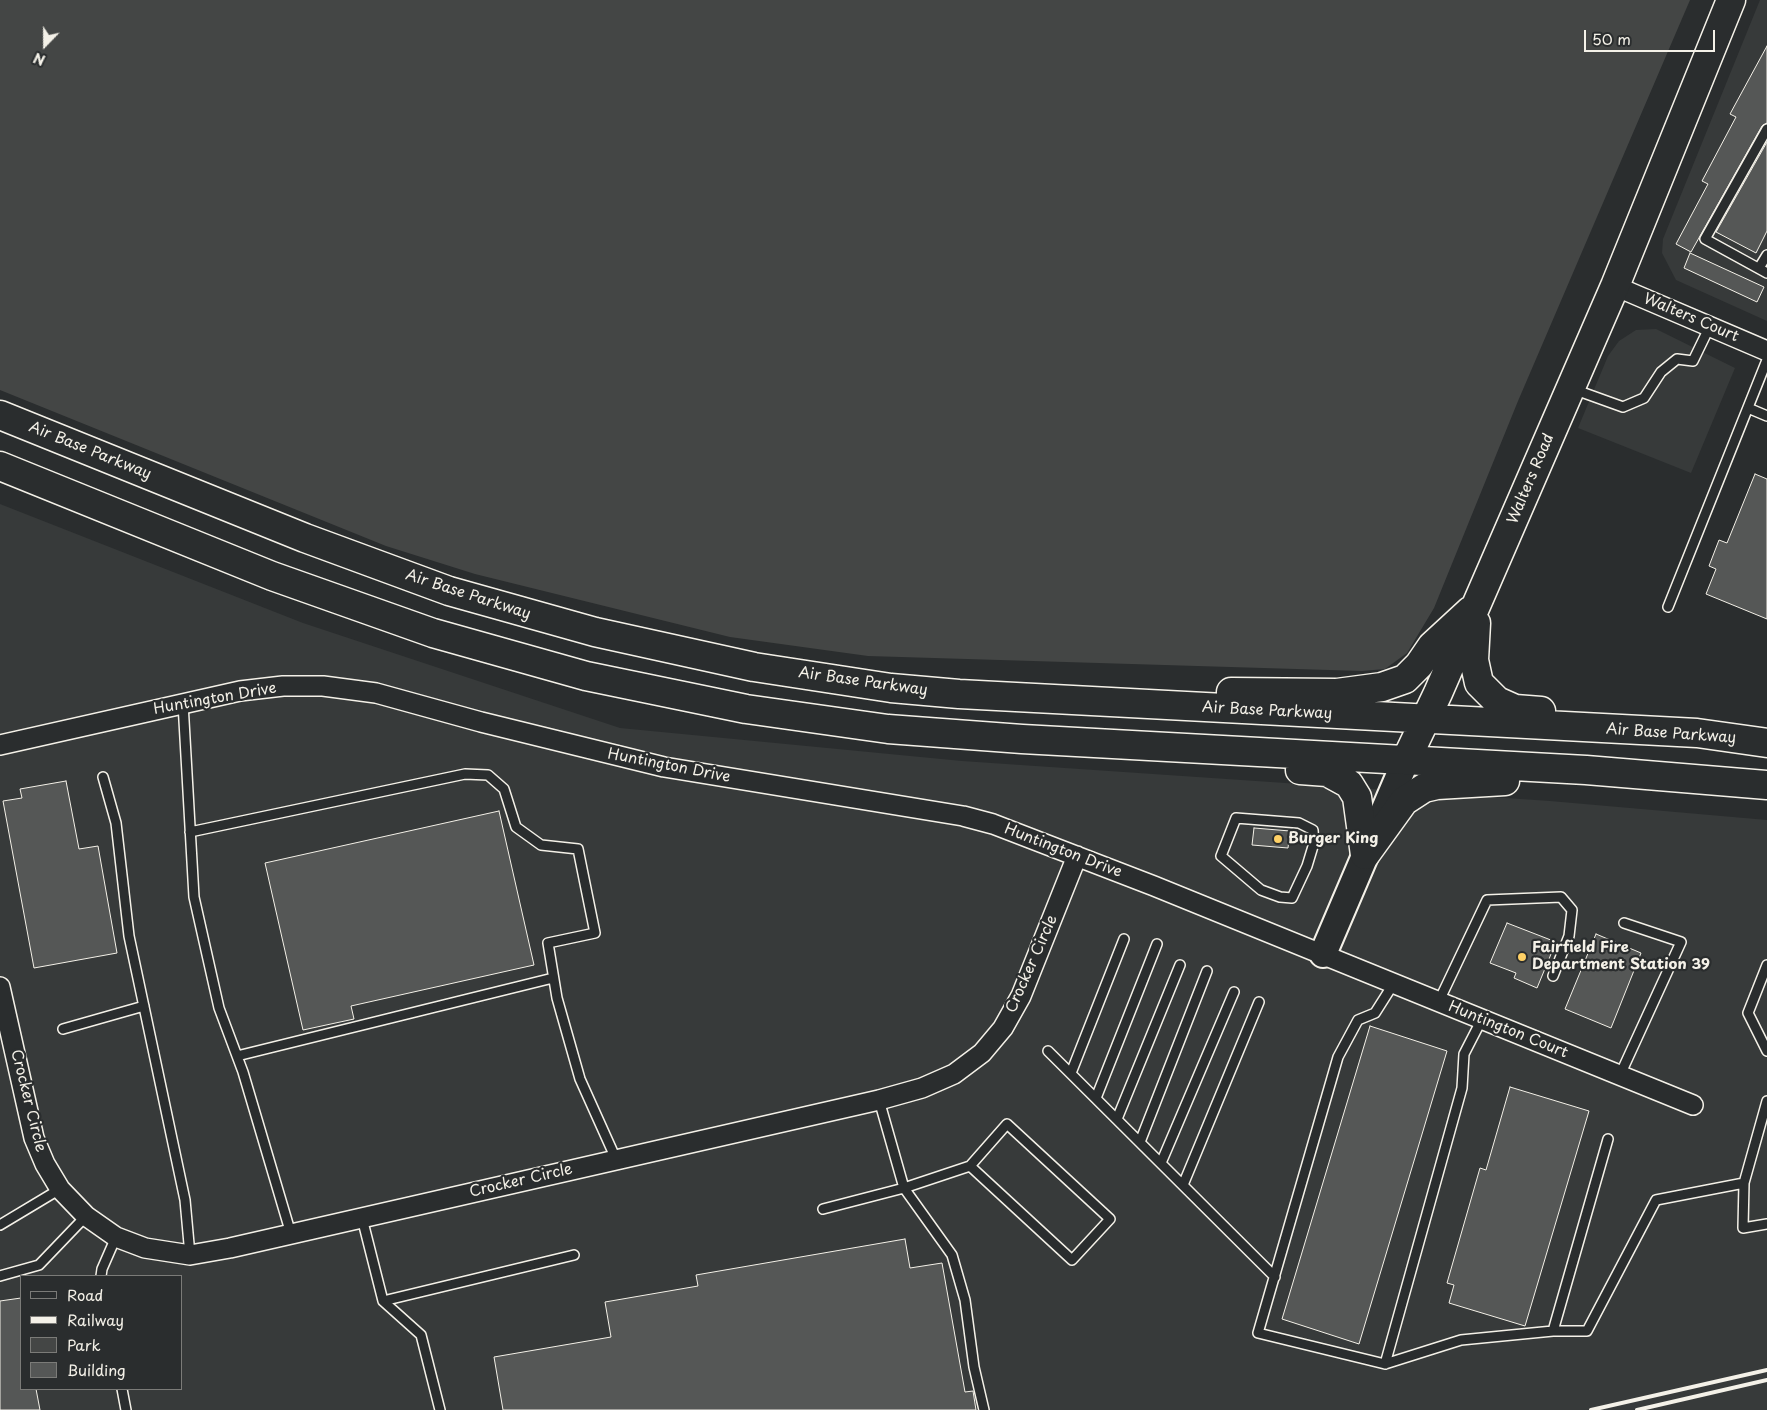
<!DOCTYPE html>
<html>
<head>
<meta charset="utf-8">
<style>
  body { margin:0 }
  #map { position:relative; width:1767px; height:1410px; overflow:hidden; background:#2a2d2e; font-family:"Playpen Sans",sans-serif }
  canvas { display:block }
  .legend { position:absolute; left:20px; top:1275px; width:162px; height:115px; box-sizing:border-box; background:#2a2d2e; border:1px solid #7b7b78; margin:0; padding:6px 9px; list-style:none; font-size:15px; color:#f4f1e8 }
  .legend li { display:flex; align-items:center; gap:10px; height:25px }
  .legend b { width:25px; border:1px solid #7b7b78 }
  .north { position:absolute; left:20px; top:20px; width:50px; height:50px; -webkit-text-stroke:4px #2a2d2e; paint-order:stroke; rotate:202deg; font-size:14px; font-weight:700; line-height:20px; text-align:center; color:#f4f1e8 }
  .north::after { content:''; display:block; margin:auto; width:18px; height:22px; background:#f4f1e8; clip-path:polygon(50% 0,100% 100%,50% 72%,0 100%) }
  .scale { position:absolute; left:1584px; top:30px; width:131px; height:22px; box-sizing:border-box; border:2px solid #f4f1e8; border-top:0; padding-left:6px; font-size:15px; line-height:18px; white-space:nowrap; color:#f4f1e8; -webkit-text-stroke:4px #2a2d2e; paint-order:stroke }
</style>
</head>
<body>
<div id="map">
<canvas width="1767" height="1410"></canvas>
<ul class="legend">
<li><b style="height:6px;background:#2a2d2e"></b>Road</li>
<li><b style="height:6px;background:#f4f1e8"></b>Railway</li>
<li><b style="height:14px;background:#444645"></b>Park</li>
<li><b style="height:14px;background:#555756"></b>Building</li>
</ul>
<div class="north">N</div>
<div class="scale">50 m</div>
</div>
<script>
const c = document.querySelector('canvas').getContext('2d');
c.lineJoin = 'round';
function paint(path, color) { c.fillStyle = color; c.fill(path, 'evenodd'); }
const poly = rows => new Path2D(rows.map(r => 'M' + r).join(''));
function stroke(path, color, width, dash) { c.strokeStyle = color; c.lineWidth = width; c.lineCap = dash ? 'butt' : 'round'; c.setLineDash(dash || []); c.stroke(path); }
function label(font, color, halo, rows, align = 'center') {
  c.font = font + ' "Playpen Sans",sans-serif'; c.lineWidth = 4.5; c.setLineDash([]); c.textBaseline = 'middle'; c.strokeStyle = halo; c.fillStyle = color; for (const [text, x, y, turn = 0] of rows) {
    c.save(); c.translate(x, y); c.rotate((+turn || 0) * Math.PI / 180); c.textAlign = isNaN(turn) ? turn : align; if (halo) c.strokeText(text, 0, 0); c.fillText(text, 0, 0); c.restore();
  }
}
paint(poly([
  [1760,0,1767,0,1767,321,1676,280,1662,253,1663,239],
  [1656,329,1735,368,1691,473,1578,428,1608,356,1619,341,1636,330],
  [0,504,303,623,620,728,962,761,1550,801,1767,820,1767,1410,0,1410],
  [21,1276,181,1276,181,1389,21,1389]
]), '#373a3a');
paint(poly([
  [0,0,1690,0,1518,401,1434,608,1407,653,1385,669,1362,671,868,656,730,637,475,574,386,546,0,390]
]), '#444645');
const building = poly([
  [1767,46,1767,123,1762,126,1691,252,1676,244,1708,184,1702,181,1736,117,1730,114,1767,46],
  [1767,142,1767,231,1756,253,1716,232,1767,142],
  [1690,253,1764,287,1757,302,1684,268,1690,253],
  [1755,474,1767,479,1767,619,1706,594,1716,569,1709,566,1719,540,1727,543,1755,474],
  [66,781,79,849,98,846,117,953,34,968,3,801,22,798,20,789,66,781],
  [499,811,534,965,351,1006,354,1019,303,1030,265,863,499,811],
  [1254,828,1290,831,1288,848,1252,845,1254,828],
  [1507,923,1556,942,1537,988,1514,978,1516,973,1490,963,1507,923],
  [1596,934,1641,953,1611,1028,1565,1009,1596,934],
  [1370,1026,1447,1051,1359,1344,1282,1319,1370,1026],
  [1510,1087,1589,1111,1525,1326,1449,1303,1454,1285,1447,1283,1480,1168,1486,1170,1510,1087],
  [905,1239,910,1268,942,1263,965,1392,973,1391,976,1410,503,1410,494,1357,611,1337,605,1302,698,1286,696,1275,905,1239],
  [21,1298,21,1389,36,1389,40,1410,0,1410,0,1301,21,1298]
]);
paint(building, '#555756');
stroke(building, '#f4f1e8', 1);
const lane = poly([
  [1767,129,1705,239,1767,273],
  [1759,268,1767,255],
  [1573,389,1623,407,1644,398,1661,372,1677,359,1693,361,1710,326],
  [1748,408,1767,416],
  [1668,607,1767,360],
  [183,703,194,897,219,1008,243,1072,291,1234],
  [103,777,116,823,129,936,185,1200,190,1255],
  [1236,818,1299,823,1313,830,1314,843,1307,866,1292,898,1280,897,1261,890,1221,856,1236,818],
  [190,832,465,774,488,775,504,789,516,827,541,845,578,849,595,933,548,943,557,998,580,1079,616,1159],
  [1767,965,1748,1013,1767,1051],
  [1394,983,1375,1013,1358,1020,1338,1057,1258,1333,1385,1364,1462,1088,1464,1054,1482,1019],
  [1439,1001,1487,900,1561,897,1572,910,1569,936,1553,976],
  [63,1029,144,1006],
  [1048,1051,1275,1277],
  [237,1056,553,978],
  [1071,1073,1124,939],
  [1620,1075,1681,942,1624,923],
  [1096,1098,1157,944],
  [1767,1101,1744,1183,1743,1228,1767,1224],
  [1117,1119,1180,965],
  [1140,1142,1207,971],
  [1161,1163,1234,992],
  [970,1166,1072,1260,1110,1219,1007,1124,970,1166,904,1188,952,1255,965,1300,974,1367,984,1410],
  [1183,1185,1259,1002],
  [823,1209,904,1188,879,1100],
  [362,1218,383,1301,574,1255],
  [0,1225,60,1189],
  [0,1276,39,1265,86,1216],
  [101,1276,102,1269,116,1237],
  [383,1301,421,1335,440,1410],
  [1553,1331,1587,1331,1656,1200,1744,1183],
  [1385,1364,1461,1340,1553,1331,1608,1139],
  [122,1389,126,1410]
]);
const street = poly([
  [1615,286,1767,351],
  [0,745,240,691,283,686,323,686,376,693,481,722,664,767,963,816,993,824,1154,886,1693,1105],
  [0,987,34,1138,45,1164,60,1189,86,1216,116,1237,145,1248,190,1255,230,1248,879,1100,922,1088,954,1074,982,1053,1003,1028,1021,996,1077,856]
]);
const secondary = poly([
  [1323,954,1406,760]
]);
const primary = poly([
  [0,415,305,538,449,591,595,632,754,667,891,688,959,694,1697,733,1767,743],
  [0,466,272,576,433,633,586,676,746,709,888,729,1022,739,1586,770,1767,785],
  [1476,623,1474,660,1479,683,1497,701,1515,709,1541,711],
  [1231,692,1337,693,1382,687,1405,679,1419,665,1432,646,1470,611],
  [1406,760,1438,693,1615,286,1731,0],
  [1300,770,1327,772,1349,784,1357,797,1365,855],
  [1365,855,1404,801,1424,788,1437,785,1505,781]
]);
stroke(lane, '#f4f1e8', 12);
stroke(street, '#f4f1e8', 22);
stroke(secondary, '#f4f1e8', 30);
stroke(primary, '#f4f1e8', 31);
stroke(lane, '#2a2d2e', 9);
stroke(street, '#2a2d2e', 19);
stroke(secondary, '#2a2d2e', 26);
stroke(primary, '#2a2d2e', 28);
stroke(poly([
  [1591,1410,1767,1370],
  [1637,1410,1767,1380]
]), '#f4f1e8', 4);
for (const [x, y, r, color] of [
  [1278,839,5,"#ffd166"],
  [1522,957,5,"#ffd166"]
]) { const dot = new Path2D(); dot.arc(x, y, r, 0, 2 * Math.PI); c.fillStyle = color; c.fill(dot); stroke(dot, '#2a2d2e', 2); }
label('15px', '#f4f1e8', '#2a2d2e', [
  ["Walters Court",1691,318,23],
  ["Air Base Parkway",90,451,22],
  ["Walters Road",1531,479,-67],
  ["Air Base Parkway",468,595,18],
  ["Air Base Parkway",863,682,8],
  ["Huntington Drive",215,699,-10],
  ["Air Base Parkway",1267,711,3],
  ["Air Base Parkway",1671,734,4],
  ["Huntington Drive",669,766,11],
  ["Huntington Drive",1063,851,21],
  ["Crocker Circle",1032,964,-66],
  ["Huntington Court",1508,1030,22],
  ["Crocker Circle",28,1101,76],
  ["Crocker Circle",521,1181,-13]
]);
label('bold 15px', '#f4f1e8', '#2a2d2e', [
  ["Burger King",1288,839],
  ["Fairfield Fire",1532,948],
  ["Department Station 39",1532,965]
], 'left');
</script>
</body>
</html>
